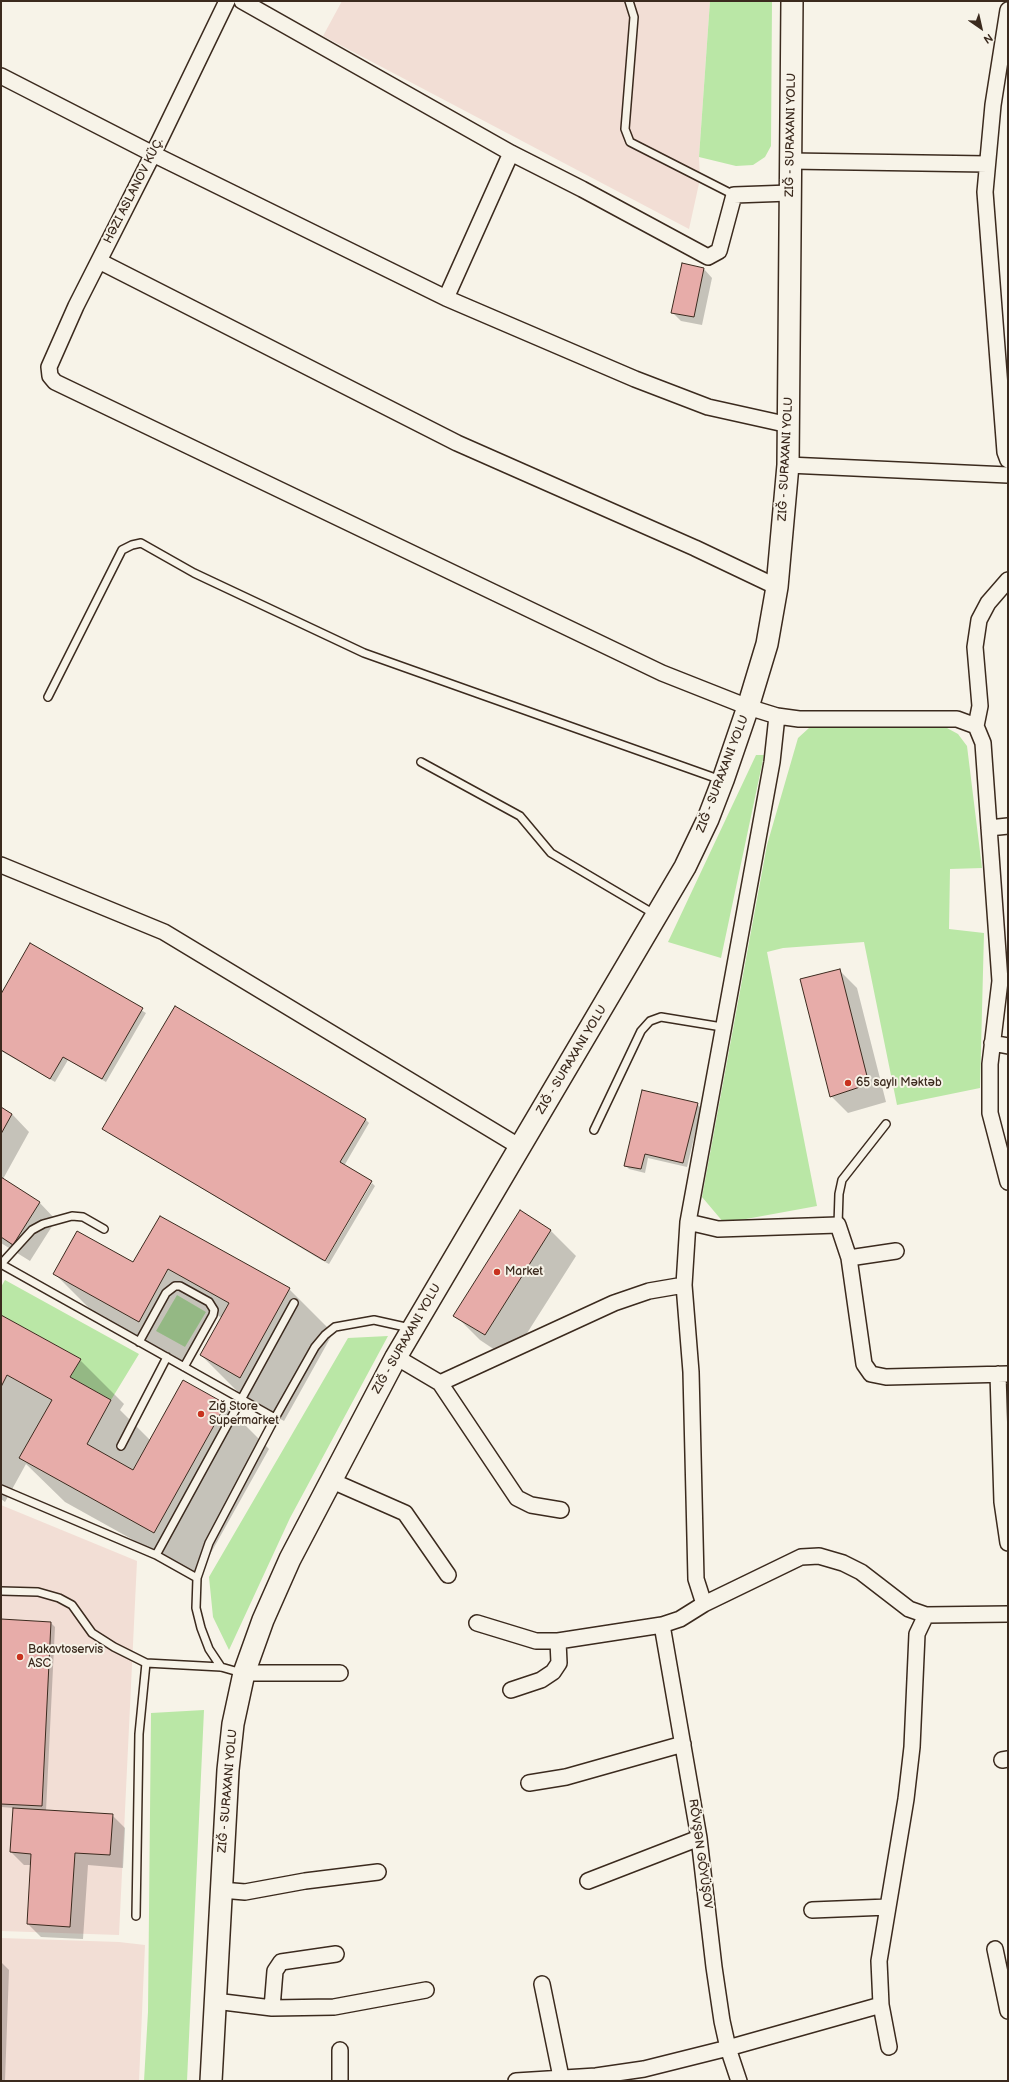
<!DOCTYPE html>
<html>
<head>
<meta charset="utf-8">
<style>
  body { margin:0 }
  #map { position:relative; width:1009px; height:2082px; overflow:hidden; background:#f7f3e8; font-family:"Balsamiq Sans",sans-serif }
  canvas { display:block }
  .frame { position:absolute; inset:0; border:2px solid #3b2a1e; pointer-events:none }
  .north { position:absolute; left:961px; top:8px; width:40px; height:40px; -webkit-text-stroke:3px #f7f3e8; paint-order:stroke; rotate:146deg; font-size:11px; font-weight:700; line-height:16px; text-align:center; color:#3b2a1e }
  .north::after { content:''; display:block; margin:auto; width:14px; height:18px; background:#3b2a1e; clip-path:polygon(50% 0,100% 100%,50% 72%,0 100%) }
</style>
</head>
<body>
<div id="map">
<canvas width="1009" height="2082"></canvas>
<div class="frame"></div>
<div class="north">N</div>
</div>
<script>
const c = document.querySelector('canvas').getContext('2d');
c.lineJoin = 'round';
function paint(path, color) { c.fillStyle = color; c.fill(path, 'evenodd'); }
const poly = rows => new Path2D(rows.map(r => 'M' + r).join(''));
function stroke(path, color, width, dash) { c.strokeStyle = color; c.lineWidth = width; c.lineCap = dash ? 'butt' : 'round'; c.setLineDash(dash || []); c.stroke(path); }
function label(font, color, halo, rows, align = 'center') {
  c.font = font + ' "Balsamiq Sans",sans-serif'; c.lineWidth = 4; c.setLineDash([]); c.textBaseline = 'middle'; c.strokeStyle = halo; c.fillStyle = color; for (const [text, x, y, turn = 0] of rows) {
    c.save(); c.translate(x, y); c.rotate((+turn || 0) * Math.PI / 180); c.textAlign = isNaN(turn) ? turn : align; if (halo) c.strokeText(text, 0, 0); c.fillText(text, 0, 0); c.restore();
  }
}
paint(poly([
  [342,1,710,1,699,157,700,179,689,229,323,36],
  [1,1505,137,1561,119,1935,1,1931],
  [1,1938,119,1942,145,1945,139,2081,1,2081]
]), '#f2ded5');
paint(poly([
  [710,1,772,1,771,146,765,157,753,165,736,166,699,157],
  [809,728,947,728,958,734,967,746,982,868,950,869,949,929,984,933,980,1088,897,1105,864,942,783,948,767,952,817,1206,724,1223,702,1197,767,845,798,738],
  [756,755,764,755,721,958,668,942],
  [5,1280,139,1354,111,1400,70,1377,81,1359,1,1315,1,1287],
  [177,1295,206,1312,185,1347,156,1331],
  [388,1336,290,1518,229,1650,213,1617,209,1577,348,1338],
  [204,1710,187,2081,144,2081,148,2012,151,1713]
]), '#bae7a6');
paint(poly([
  [683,265,704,269,712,278,702,325,681,321,672,312],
  [31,945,146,1013,106,1082,68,1060,55,1082,1,1051,1,995],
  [840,971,857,988,886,1102,848,1113,831,1096],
  [697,1104,701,1108,687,1167,648,1158,645,1173,629,1169,625,1165],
  [1,1108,12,1114,29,1132,3,1179,39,1202,56,1220,30,1261,1,1243],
  [365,1119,369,1123,344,1166,370,1182,323,1261,103,1129],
  [372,1183,375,1186,329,1264,325,1262],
  [520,1212,551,1231,576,1256,510,1360,480,1340,455,1315],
  [160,1217,289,1289,333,1333,284,1421,245,1399,201,1355,222,1318,212,1312,183,1365,98,1317,54,1273,134,1263],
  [1,1316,80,1360,124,1404,120,1410,151,1441,225,1405,269,1449,198,1576,65,1502,26,1464,5,1502,1,1499],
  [1,1620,51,1623,55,1627,46,1811,112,1815,125,1828,123,1868,88,1865,83,1939,41,1937,28,1924,32,1865,24,1865,11,1852,14,1808,1,1807],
  [1,1962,9,1970,5,2081,1,2081]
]), '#0003');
const building = poly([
  [682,263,704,268,694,317,671,313,682,263],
  [30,943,143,1008,102,1079,63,1057,50,1079,1,1050,1,994,30,943],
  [840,969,869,1084,830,1097,800,979,840,969],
  [175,1006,366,1119,340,1162,372,1181,325,1261,102,1129,175,1006],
  [642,1090,698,1103,683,1163,645,1154,641,1169,624,1166,642,1090],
  [1,1107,12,1114,1,1134,1,1107],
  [1,1177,40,1202,13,1245,1,1237,1,1177],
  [520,1210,551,1230,485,1335,453,1316,520,1210],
  [160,1216,290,1288,240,1378,200,1355,229,1303,168,1269,139,1322,53,1274,77,1231,133,1262,160,1216],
  [1,1315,81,1359,70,1377,111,1400,87,1444,133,1470,183,1380,226,1404,154,1533,19,1458,52,1400,7,1375,1,1387,1,1315],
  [1,1619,51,1622,42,1806,1,1804,1,1619],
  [13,1808,113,1814,110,1855,75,1853,70,1927,27,1924,31,1854,10,1852,13,1808]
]);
paint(building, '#e7aca9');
stroke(building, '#3b2a1e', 1);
const service = poly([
  [629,1,634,17,625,129,630,142,734,195],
  [48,697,122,550,132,545,141,543,194,573,364,653,721,780],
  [421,762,520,816,551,853,656,915],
  [594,1130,641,1031,650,1021,661,1017,722,1027],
  [838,1225,839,1194,842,1180,886,1124],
  [1,1264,275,1418],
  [1,1264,32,1230,43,1224,72,1216,83,1217,104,1229],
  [139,1342,166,1293,175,1286,180,1286,209,1302,214,1310,213,1315,184,1367],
  [121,1446,167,1357],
  [1,1489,156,1555],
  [197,1578,156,1555,294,1303],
  [1,1591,38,1592,59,1598,72,1605,92,1633,114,1647,146,1663],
  [221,1667,209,1649,201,1628,196,1608,197,1578,209,1543,275,1418,315,1347,325,1335,335,1327,374,1320,410,1328],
  [136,1916,139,1734,146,1663,221,1667,242,1673]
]);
const minor = poly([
  [227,1,153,154,76,306,49,367,50,376,55,382,662,673,748,707,777,716,799,719,957,719,976,726,983,743,1000,981,990,1064,990,1113,1008,1182],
  [242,1,511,153,582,189,708,257,719,251,734,195,790,193],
  [1008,10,993,105,985,192,1005,452,1008,460],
  [1,76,153,154,446,298,635,379,708,407,789,425],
  [790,161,987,164],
  [99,261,457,443,695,548,777,587],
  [446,298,511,153],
  [788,465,1008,475],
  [976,726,980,706,975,647,979,620,988,603,1008,580],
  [989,828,1008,826],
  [1,865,164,932,520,1147],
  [992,1043,1008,1046],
  [688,1222,718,1229,838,1225,849,1258,864,1364,871,1374,886,1377,1008,1374],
  [849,1258,896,1251],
  [396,1357,440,1383,517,1498,531,1505,561,1510],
  [998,1374,1002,1502,1008,1543],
  [440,1383,614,1303,649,1291,684,1285],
  [330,1480,405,1513,448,1575],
  [704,1604,696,1579,691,1372,684,1285,688,1222,772,762,777,716],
  [477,1623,536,1641,558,1641,662,1625,680,1619,704,1604,801,1557,819,1556,843,1563,861,1572,909,1609,926,1615,1008,1614],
  [662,1625,699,1838,714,1967,722,2021,728,2048,739,2081],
  [244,1673,340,1673],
  [511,1690,541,1680,553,1672,559,1663,558,1641],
  [1002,1760,1008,1759],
  [529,1783,566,1777,683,1744],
  [588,1881,699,1838],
  [221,1890,245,1892,305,1881,378,1872],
  [812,1910,888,1907],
  [995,1949,1008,2011],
  [542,1984,561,2077],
  [215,2001,272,2008,334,2007,426,1990],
  [272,2008,275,1971,281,1962,336,1954],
  [889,2047,881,2005,879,1961,906,1799,912,1747,917,1634,926,1615],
  [340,2081,340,2050],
  [516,2081,596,2076,644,2069,728,2048,881,2005]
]);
const secondary = poly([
  [211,2081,228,1770,233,1724,244,1673,263,1620,290,1559,396,1357,685,867,708,819,723,780,748,707,767,644,777,587,788,465,792,1]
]);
stroke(service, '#3b2a1e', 10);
stroke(minor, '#3b2a1e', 18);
stroke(secondary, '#3b2a1e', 24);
stroke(service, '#f7f3e8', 7);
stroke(minor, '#f7f3e8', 15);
stroke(secondary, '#f7f3e8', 21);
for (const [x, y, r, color] of [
  [848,1083,4,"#c8321e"],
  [497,1272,4,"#c8321e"],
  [201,1414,4,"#c8321e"],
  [20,1657,4,"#c8321e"]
]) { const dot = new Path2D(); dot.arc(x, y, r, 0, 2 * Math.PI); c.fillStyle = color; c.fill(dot); stroke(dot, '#f7f3e8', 1.5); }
label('12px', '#3b2a1e', '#f7f3e8', [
  ["ZIĞ - SURAXANI YOLU",791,135,-89],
  ["HƏZI ASLANOV KÜÇ.",134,191,-63],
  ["ZIĞ - SURAXANI YOLU",786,459,-87],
  ["ZIĞ - SURAXANI YOLU",723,774,-69],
  ["ZIĞ - SURAXANI YOLU",572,1060,-59],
  ["ZIĞ - SURAXANI YOLU",407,1339,-60],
  ["ZIĞ - SURAXANI YOLU",228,1791,-85],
  ["RÖVŞƏN GÖYÜŞOV",700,1854,82]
]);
label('12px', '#3b2a1e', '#f7f3e8', [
  ["65 saylı Məktəb",856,1083],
  ["Market",505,1272],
  ["Zığ Store",209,1407],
  ["Supermarket",209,1421],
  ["Bakavtoservis",28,1650],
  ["ASC",28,1664]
], 'left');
</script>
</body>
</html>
